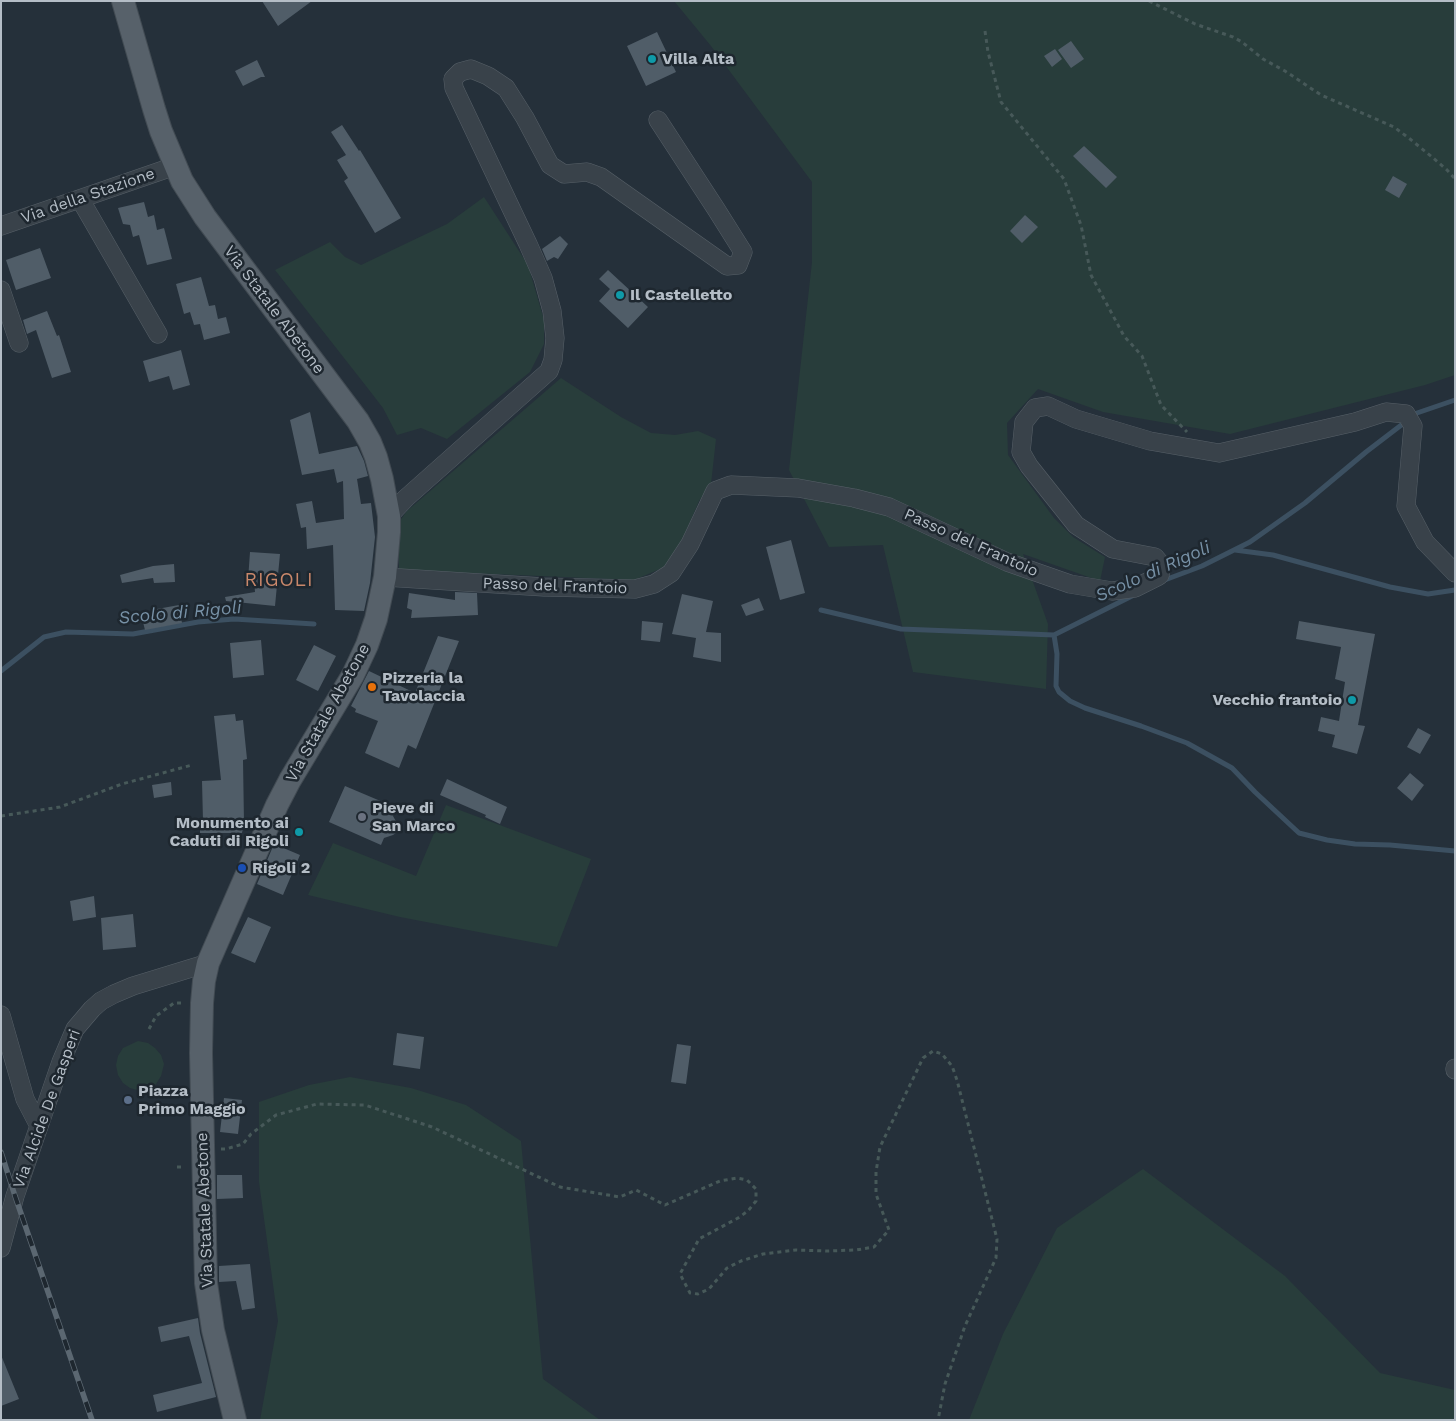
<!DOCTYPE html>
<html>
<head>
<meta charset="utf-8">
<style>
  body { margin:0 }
  #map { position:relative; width:1456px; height:1421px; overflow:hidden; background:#25303a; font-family:"Work Sans",sans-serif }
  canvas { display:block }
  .frame { position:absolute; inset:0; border:2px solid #b4bdc6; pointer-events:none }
</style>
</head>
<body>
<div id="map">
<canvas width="1456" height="1421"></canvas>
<div class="frame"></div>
</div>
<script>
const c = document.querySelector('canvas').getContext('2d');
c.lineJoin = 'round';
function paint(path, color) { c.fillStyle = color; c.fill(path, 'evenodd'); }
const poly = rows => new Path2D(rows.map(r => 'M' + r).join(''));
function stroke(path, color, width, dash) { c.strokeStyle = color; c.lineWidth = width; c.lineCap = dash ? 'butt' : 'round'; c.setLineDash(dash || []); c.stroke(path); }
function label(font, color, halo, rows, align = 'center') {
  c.font = font + ' "Work Sans",sans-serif'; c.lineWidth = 5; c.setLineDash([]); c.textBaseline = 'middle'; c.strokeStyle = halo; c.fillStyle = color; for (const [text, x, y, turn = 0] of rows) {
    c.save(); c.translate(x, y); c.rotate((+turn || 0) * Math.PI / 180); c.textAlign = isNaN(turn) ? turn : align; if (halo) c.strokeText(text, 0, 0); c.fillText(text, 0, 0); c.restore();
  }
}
paint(poly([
  [674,1,1455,1,1455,375,1425,385,1230,434,1103,412,1038,389,1007,423,1008,455,1054,518,1073,537,1105,557,1100,581,1023,554,1048,624,1046,689,913,672,883,545,829,547,789,470,812,262,812,182,711,46],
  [484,197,528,265,544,320,544,344,530,372,447,439,421,428,397,435,383,408,366,386,275,270,330,242,345,257,361,265,447,224],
  [561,378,621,417,651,433,675,435,698,431,716,439,711,484,699,501,672,564,634,580,399,570,399,522,407,511],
  [446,805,591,859,557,947,400,917,308,895,333,843,416,876],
  [138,1041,148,1043,155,1048,161,1055,164,1064,161,1076,156,1084,147,1090,137,1090,130,1088,123,1083,118,1075,116,1065,118,1056,123,1048],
  [350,1077,411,1088,466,1105,521,1141,543,1379,600,1420,260,1420,278,1321,259,1182,259,1102,309,1085],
  [1143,1169,1285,1276,1380,1373,1455,1390,1455,1420,969,1420,1003,1334,1057,1228]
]), '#283d3b');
stroke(poly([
  [1235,550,1273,555,1390,587,1428,594,1455,590],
  [1162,581,1202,566,1250,542,1305,503,1366,452,1417,413,1455,400],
  [821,610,901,629,1054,635,1132,596],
  [1054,635,1057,654,1056,686,1059,692,1070,701,1085,708,1141,726,1187,743,1232,768,1255,792,1299,833,1327,840,1355,844,1390,845,1455,851],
  [1,671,44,637,66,632,133,634,198,622,234,619,314,624]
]), '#3c5061', 5);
paint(poly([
  [262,1,312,1,278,26],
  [657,32,676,72,646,86,627,46],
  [1071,41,1084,59,1071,68,1058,50],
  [1055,49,1062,59,1052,67,1044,56],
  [257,60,265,77,261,77,243,86,235,71],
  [342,125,359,151,360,150,401,218,375,233,344,181,348,178,337,160,346,155,331,132],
  [1084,146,1117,177,1106,188,1073,156],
  [1393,176,1407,184,1399,198,1385,190],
  [144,202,148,217,154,215,157,230,164,228,172,259,147,265,139,235,133,237,130,225,123,224,118,208],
  [1025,215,1038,227,1022,243,1010,231],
  [560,236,568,244,558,259,554,257,547,261,542,249],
  [40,248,51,278,16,290,6,260],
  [608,270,648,307,628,328,599,301,610,289,599,279],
  [201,277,209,306,215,305,218,319,226,317,230,333,204,340,200,324,194,325,190,312,184,314,176,284],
  [47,311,57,336,59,335,71,372,52,378,36,330,27,334,23,320],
  [181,350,190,385,173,390,169,376,149,382,143,361],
  [310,412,319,454,357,446,364,461,368,476,357,479,361,504,371,503,375,537,370,583,364,611,335,610,333,545,307,549,306,527,301,528,296,504,312,501,316,523,344,519,343,481,337,483,334,469,302,475,290,420],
  [791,540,805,593,780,600,766,547],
  [250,552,280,554,275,606,226,601,225,597,255,592,254,580,248,580],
  [174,564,175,582,154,583,153,578,122,583,120,575,153,566],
  [455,592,477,593,478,615,411,618,412,610,407,608,409,593,455,600],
  [682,594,713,601,706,632,721,633,721,662,693,657,696,638,672,634],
  [759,598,764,610,746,616,741,605],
  [179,605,182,623,145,630,142,618,158,615,157,609],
  [642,621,663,623,660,642,641,640],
  [1299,621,1375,634,1358,725,1365,726,1357,754,1332,747,1335,735,1318,731,1321,717,1339,721,1345,682,1335,679,1341,647,1296,639],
  [438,636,459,641,416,749,408,745,399,768,365,753,378,721,355,712,356,709,351,706,369,671,415,693],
  [261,640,264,675,233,678,230,643],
  [314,645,336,656,318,691,296,680],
  [235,714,236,721,243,720,247,759,243,760,244,823,242,833,200,833,200,820,203,821,202,781,221,780,214,716],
  [1418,728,1431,735,1420,754,1407,747],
  [1410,773,1424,785,1412,801,1397,788],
  [447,779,507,807,500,824,485,817,486,815,440,795],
  [171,782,172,795,154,798,152,785],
  [345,786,397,808,393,816,398,825,398,829,396,833,393,835,384,838,381,845,329,822],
  [274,844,300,855,283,895,257,884],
  [94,896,96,917,73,921,70,901],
  [133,914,136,947,103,950,101,918],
  [248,917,271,927,255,963,231,953],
  [397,1033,424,1037,420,1069,393,1065],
  [677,1044,691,1046,686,1084,671,1082],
  [224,1098,242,1100,238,1134,220,1132],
  [217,1175,242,1175,243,1198,217,1199],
  [250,1264,255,1308,242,1310,236,1281,219,1282,219,1266],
  [198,1318,200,1333,216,1397,157,1412,153,1395,202,1383,189,1336,161,1342,158,1327],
  [1,1355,19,1399,1,1406]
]), '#505d68');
const minor = poly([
  [80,199,158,334],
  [1,226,175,166],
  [1,290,19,343],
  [389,516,406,498,549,371,553,360,555,338,552,311,543,278,528,244,454,88,453,79,460,72,471,69,488,76,506,88,525,118,550,165,564,174,587,172,601,177,727,266,738,265,743,252,716,209,658,120],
  [385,577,544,587,635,589,654,584,671,573,690,544,715,491,731,485,798,488,854,498,889,507,1007,562,1070,584,1112,591,1135,588,1157,577,1160,575,1161,570,1160,563,1155,557,1113,549,1076,525,1029,466,1021,452,1024,422,1035,408,1048,406,1076,419,1150,441,1219,453,1355,422,1386,412,1406,414,1413,426,1406,506,1425,542,1455,573],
  [1,1015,25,1099,39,1126],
  [1455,1068,1455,1070],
  [1,1248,15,1196,61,1062,75,1029,92,1009,101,1001,114,994,133,986,208,963]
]);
const major = poly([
  [123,1,154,109,161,131,182,181,205,217,358,421,370,442,376,457,382,479,389,516,389,532,385,577,376,619,367,645,353,675,290,780,277,805,208,963,204,981,202,1003,201,1053,206,1283,213,1330,235,1420]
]);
stroke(minor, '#576068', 19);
stroke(major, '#424b53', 24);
stroke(poly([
  [1149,1,1195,24,1233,37,1242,42,1263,59,1285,71,1321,95,1394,127,1410,139,1432,157,1447,170,1455,179],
  [985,31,988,52,1001,102,1064,179,1081,225,1091,275,1124,336,1142,356,1161,405,1187,432],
  [1,816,60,807,122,784,192,765],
  [149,1029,156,1016,174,1003,184,1003],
  [176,1112,185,1112],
  [221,1149,226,1149,243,1144,251,1134,276,1115,317,1104,365,1105,432,1127,560,1187,620,1197,636,1190,665,1205,720,1181,737,1178,747,1180,756,1189,756,1201,748,1211,738,1218,699,1239,680,1274,690,1293,698,1294,709,1289,727,1268,741,1261,763,1254,796,1250,827,1251,856,1250,874,1247,889,1230,876,1194,876,1172,880,1147,923,1058,933,1051,942,1054,952,1066,957,1080,997,1239,996,1258,965,1326,945,1384,938,1420],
  [177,1167,185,1167]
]), '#475959', 3, [4, 4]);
stroke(minor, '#39424a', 18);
stroke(major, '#57616a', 22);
const rail = poly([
  [1,1152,15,1196,92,1420]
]);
stroke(rail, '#5b6771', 5.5);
stroke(rail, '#1e272f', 4, [11]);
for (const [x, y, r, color] of [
  [652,59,5,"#0f9aa8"],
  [620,295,5,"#0f9aa8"],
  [372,687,5,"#e8710a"],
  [1352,700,5,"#0f9aa8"],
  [362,817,5,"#6b7280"],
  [299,832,5,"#0f9aa8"],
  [242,868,5,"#1a4fb4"],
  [128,1100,5,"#5c6f8a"]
]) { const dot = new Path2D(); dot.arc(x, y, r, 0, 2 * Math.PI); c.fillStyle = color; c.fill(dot); stroke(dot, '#1e272f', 2); }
label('bold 16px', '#b4bdc6', '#1e272f', [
  ["Villa Alta",662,59],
  ["Il Castelletto",630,295],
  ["Pizzeria la",382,678],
  ["Tavolaccia",382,696],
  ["Vecchio frantoio",1342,700,"right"],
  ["Pieve di",372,808],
  ["San Marco",372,826],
  ["Monumento ai",289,823,"right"],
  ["Caduti di Rigoli",289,841,"right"],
  ["Rigoli 2",252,868],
  ["Piazza",138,1091],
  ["Primo Maggio",138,1109]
], 'left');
label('16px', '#b4bdc6', '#1e272f', [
  ["Via della Stazione",88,196,-19],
  ["Via Statale Abetone",274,310,53],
  ["Passo del Frantoio",971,543,24],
  ["Passo del Frantoio",555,586,2],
  ["Via Statale Abetone",328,713,-61],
  ["Via Alcide De Gasperi",47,1109,-70],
  ["Via Statale Abetone",205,1210,-92]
]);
label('italic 18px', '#7791a6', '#1e272f', [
  ["Scolo di Rigoli",1153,572,-24],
  ["Scolo di Rigoli",180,613,-5]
]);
c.letterSpacing = '1px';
label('19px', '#ca886b', '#1e272f', [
  ["RIGOLI",279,580]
]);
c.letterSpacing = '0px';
</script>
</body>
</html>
